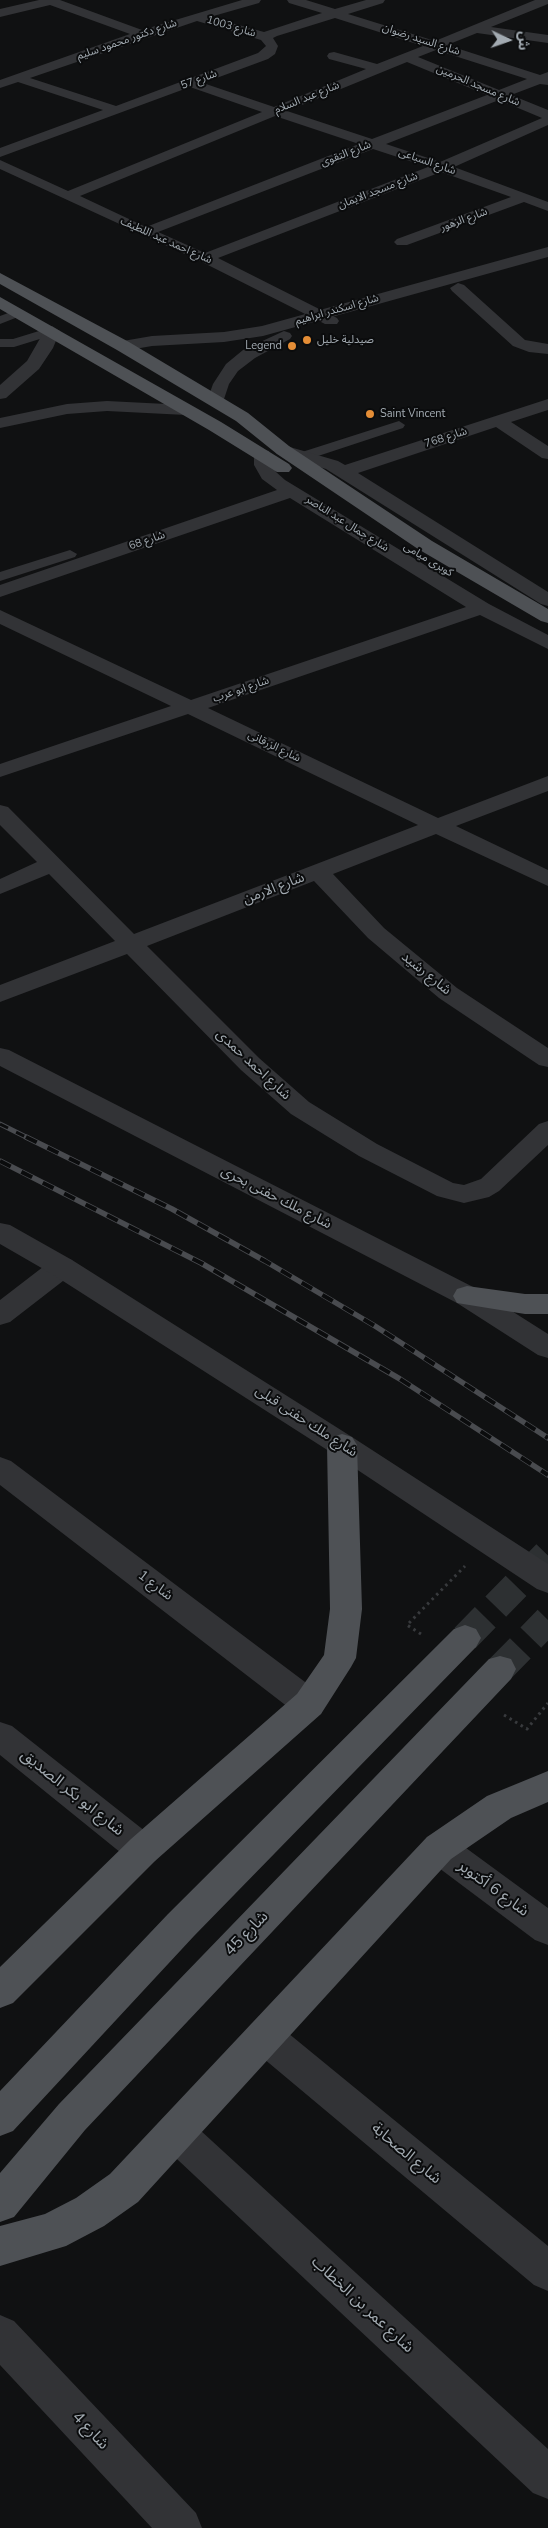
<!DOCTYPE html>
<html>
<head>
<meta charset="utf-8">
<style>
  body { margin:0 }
  #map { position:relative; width:548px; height:2528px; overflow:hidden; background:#101112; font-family:"Nunito Sans","Noto Sans Arabic",sans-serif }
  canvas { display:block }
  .north { position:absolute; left:483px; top:15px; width:50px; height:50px; -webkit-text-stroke:4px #0b0c0d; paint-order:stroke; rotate:93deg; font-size:14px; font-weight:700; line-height:20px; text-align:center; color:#a2aab1 }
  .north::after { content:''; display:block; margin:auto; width:18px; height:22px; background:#a2aab1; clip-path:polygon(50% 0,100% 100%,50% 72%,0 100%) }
</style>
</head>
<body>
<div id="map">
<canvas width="548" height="2528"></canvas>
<div class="north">ش</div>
</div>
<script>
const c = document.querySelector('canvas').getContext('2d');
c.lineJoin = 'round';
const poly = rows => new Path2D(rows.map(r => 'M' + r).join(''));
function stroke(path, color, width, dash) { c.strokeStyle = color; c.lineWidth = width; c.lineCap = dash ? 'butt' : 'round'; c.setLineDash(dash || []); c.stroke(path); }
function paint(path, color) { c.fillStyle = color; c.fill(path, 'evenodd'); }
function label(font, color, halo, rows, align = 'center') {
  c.font = font + ' "Nunito Sans","Noto Sans Arabic",sans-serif'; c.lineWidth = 4; c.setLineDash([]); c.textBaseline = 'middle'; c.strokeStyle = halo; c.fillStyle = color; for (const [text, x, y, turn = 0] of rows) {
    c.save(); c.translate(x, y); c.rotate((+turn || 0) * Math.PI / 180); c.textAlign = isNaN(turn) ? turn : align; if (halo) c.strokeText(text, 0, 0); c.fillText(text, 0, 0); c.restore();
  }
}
stroke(poly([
  [465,1638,548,1553],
  [500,1669,548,1620]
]), '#2d3032', 29, [29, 15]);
stroke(poly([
  [421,1634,407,1625,465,1566],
  [504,1715,527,1729,548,1703]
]), '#383a3d', 3, [2.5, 4]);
paint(poly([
  [19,309,23,311,23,315,0,324,0,316,19,309],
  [52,327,58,331,56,334,14,347,0,347,0,339,13,339,52,327],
  [399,421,405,425,403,428,312,458,307,459,301,455,302,452,399,421],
  [70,550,77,554,75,557,0,581,0,572,70,550]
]), '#323336');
paint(poly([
  [39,0,60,0,142,30,242,0,261,0,259,3,210,17,264,32,322,13,289,3,287,0,306,0,335,9,366,0,385,0,383,3,348,14,435,41,535,0,548,0,548,4,491,27,548,35,548,43,477,33,447,45,540,75,548,72,548,85,540,84,511,95,548,110,548,125,454,167,548,202,548,211,524,202,407,245,397,245,394,242,397,239,511,197,441,172,218,258,337,318,339,321,337,324,325,324,200,261,0,169,0,160,68,191,262,112,190,87,0,157,0,148,103,110,18,82,0,88,0,80,130,34,50,5,0,17,0,9,39,0],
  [335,18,423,46,377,64,334,52,329,53,327,56,329,59,366,69,274,107,203,83,268,59,275,54,278,46,273,38,277,36,335,18],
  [197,21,261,40,266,46,258,53,116,106,30,78,197,21],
  [436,50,527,79,499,90,418,57,436,50],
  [407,62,487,95,372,139,287,111,407,62],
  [499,100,542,118,440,162,386,144,499,100],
  [275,116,359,144,146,227,80,196,275,116],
  [373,149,428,167,205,253,158,232,373,149],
  [458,283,464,285,525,340,548,344,548,354,529,352,513,346,452,291,450,288,458,283],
  [548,399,548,410,511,422,548,446,548,459,542,458,496,427,358,473,548,592,548,606,541,604,326,469,277,454,274,450,277,446,283,445,338,461,345,465,548,399],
  [263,450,269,451,276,472,285,480,489,604,548,635,548,649,480,615,208,708,438,818,548,776,548,791,456,826,548,870,548,886,436,834,333,874,384,928,457,988,548,1048,548,1067,539,1065,439,998,368,938,314,881,147,946,259,1058,309,1102,377,1144,453,1183,464,1185,481,1179,539,1124,548,1121,548,1145,499,1191,489,1197,464,1203,437,1196,359,1156,291,1114,241,1070,127,954,0,1002,0,985,115,941,49,874,0,894,0,879,37,862,0,825,0,805,8,807,134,934,418,825,188,714,0,777,0,764,171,706,0,624,0,610,191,700,466,607,290,498,0,597,0,585,277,490,262,479,254,465,254,455,257,451,263,450],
  [62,1257,72,1260,76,1267,72,1274,10,1322,0,1325,0,1300,52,1260,62,1257],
  [0,1457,11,1461,321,1694,325,1704,321,1714,309,1718,297,1714,0,1485,0,1457],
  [0,1722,12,1726,155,1839,160,1850,155,1861,143,1865,131,1861,0,1755,0,1722],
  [439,1833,451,1837,548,1908,548,1945,535,1940,427,1859,422,1848,427,1837,439,1833],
  [264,2019,277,2024,548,2246,548,2291,534,2285,251,2048,246,2036,251,2024,264,2019],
  [175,2114,188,2119,548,2449,548,2499,533,2493,162,2145,156,2132,162,2119,175,2114],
  [0,2315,14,2321,196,2513,202,2528,152,2528,0,2365,0,2315]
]), '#323336');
paint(poly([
  [548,247,548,257,263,336,224,342,152,346,123,351,115,346,117,342,152,336,224,332,262,326,548,247],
  [52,326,60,331,53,348,39,369,6,398,0,399,0,385,27,361,46,328,52,326],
  [284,331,290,333,292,336,290,339,255,358,238,371,229,384,222,405,210,405,207,401,213,384,226,364,243,350,284,331],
  [107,401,186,405,192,406,195,410,192,414,186,415,107,411,67,414,0,428,0,418,67,404,107,401],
  [0,1048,9,1050,477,1289,548,1334,548,1358,538,1355,457,1303,0,1066,0,1048],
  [0,1223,10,1225,72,1260,352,1437,548,1564,548,1593,537,1589,332,1453,52,1274,0,1244,0,1223]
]), '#323336');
paint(poly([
  [0,273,129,342,248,413,289,446,432,541,548,609,548,623,541,621,418,549,277,454,236,421,117,350,0,284,0,273],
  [0,297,221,422,289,464,292,468,289,472,277,472,209,430,0,309,0,297],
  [467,1286,525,1294,548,1294,548,1314,525,1314,457,1303,453,1296,457,1289,467,1286],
  [342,1434,352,1437,357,1445,362,1609,356,1658,351,1667,321,1714,155,1861,13,2003,0,2008,0,1967,131,1839,297,1694,324,1655,330,1609,327,1445,332,1437,342,1434],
  [465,1625,476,1629,481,1638,476,1647,194,1936,13,2131,0,2136,0,2091,168,1914,454,1629,465,1625],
  [500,1656,511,1659,516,1669,511,1679,85,2130,14,2217,0,2222,0,2173,59,2104,489,1659,500,1656],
  [548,1771,548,1802,511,1818,451,1859,138,2202,104,2226,66,2246,0,2266,0,2226,45,2214,76,2198,110,2174,427,1837,487,1796,548,1771]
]), '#4e5155');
const railFar1 = poly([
  [0,1124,28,1138]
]);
const rail = poly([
  [26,1137,172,1209,265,1261,375,1326,548,1438],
  [0,1161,201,1263,400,1379,548,1475]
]);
stroke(railFar1, '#494b4f', 5);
stroke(rail, '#494b4f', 5.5);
stroke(railFar1, '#0b0c0d', 3, [9]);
stroke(rail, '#0b0c0d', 4, [12]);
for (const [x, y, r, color] of [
  [307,340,5,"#e48d36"],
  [292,346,5,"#e48d36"],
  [370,414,5,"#e48d36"]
]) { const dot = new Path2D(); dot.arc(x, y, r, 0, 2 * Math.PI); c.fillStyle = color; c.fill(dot); stroke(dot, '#0b0c0d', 2); }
label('11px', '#a2aab1', '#0b0c0d', [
  ["شارع 1003",231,27,16],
  ["شارع دكتور محمود سليم",127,40,-19],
  ["شارع السيد رضوان",421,40,18],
  ["شارع 57",199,80,-20],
  ["شارع مسجد الحرمين",478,86,23],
  ["شارع عبد السلام",307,98,-22],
  ["شارع التقوى",346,154,-21],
  ["شارع السباعى",427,162,19],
  ["شارع مسجد الايمان",378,191,-21],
  ["شارع الزهور",464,220,-20],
  ["شارع احمد عبد اللطيف",166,241,24],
  ["شارع اسكندر ابراهيم",337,310,-16],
  ["شارع 768",446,438,-18],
  ["شارع جمال عبد الناصر",347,524,32],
  ["شارع 68",147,541,-19],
  ["كوبرى ميامى",428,560,31],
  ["شارع ابو عرب",241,690,-19],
  ["شارع الزرقانى",274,747,26]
]);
label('11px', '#a2aab1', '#0b0c0d', [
  ["صيدلية خليل",317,340],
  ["Legend",282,346,"right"],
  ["Saint Vincent",380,414]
], 'left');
label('14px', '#a2aab1', '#0b0c0d', [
  ["شارع الارمن",274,889,-21],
  ["شارع رشيد",426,974,39],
  ["شارع احمد حمدى",253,1065,43],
  ["شارع ملك حفنى بحرى",276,1198,27],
  ["شارع ملك حفنى قبلى",306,1422,33],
  ["شارع 1",155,1586,37]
]);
label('16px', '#a2aab1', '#0b0c0d', [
  ["شارع ابو بكر الصديق",72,1793,39],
  ["شارع 6 أكتوبر",493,1889,36],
  ["شارع 45",247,1934,-46],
  ["شارع الصحابة",406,2154,40],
  ["شارع عمر بن الخطاب",362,2305,43],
  ["شارع 4",90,2431,47]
]);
</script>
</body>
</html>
